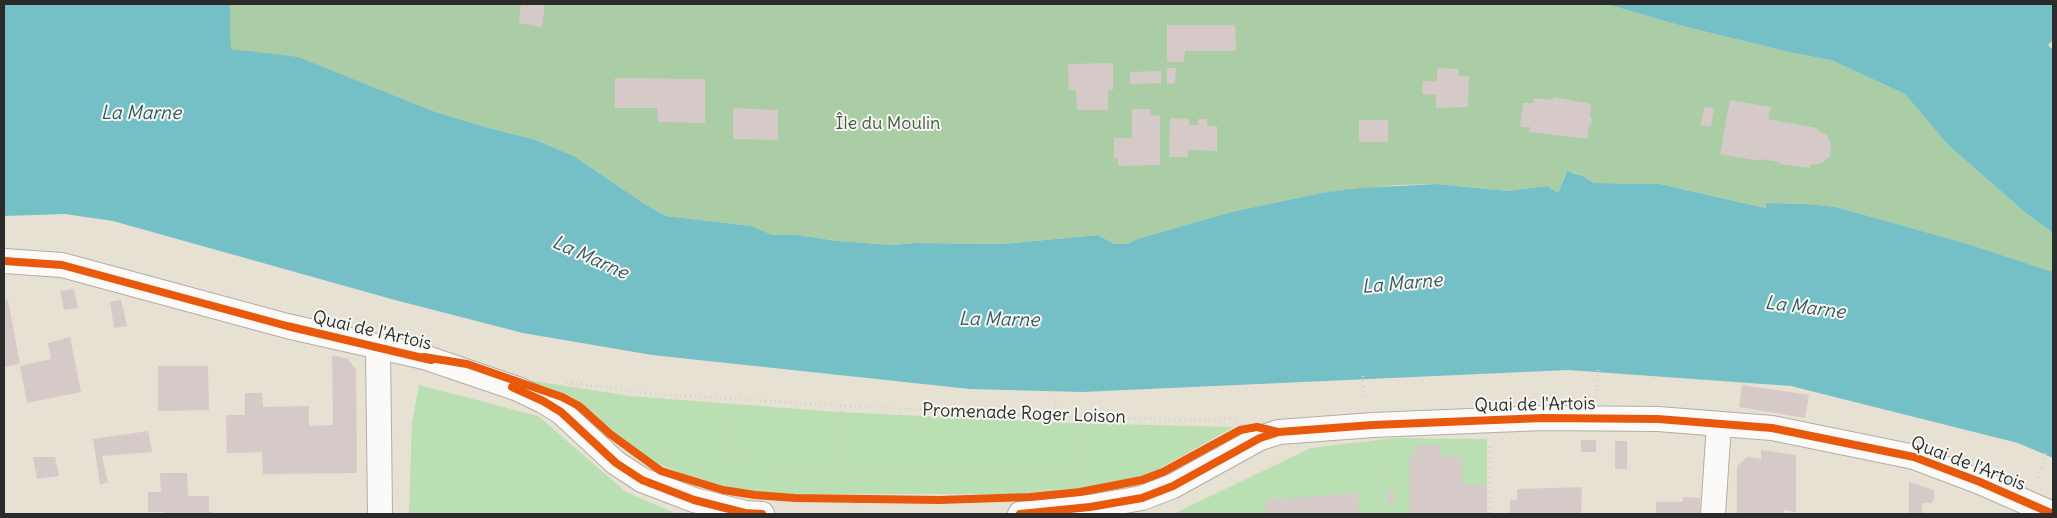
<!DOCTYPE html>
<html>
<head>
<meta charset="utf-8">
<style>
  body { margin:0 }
  #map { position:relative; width:2057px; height:518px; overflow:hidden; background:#e6e1d3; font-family:Delius,sans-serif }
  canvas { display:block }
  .frame { position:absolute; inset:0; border:5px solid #2b2b2b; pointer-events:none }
</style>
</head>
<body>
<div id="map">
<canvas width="2057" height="518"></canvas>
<div class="frame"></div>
</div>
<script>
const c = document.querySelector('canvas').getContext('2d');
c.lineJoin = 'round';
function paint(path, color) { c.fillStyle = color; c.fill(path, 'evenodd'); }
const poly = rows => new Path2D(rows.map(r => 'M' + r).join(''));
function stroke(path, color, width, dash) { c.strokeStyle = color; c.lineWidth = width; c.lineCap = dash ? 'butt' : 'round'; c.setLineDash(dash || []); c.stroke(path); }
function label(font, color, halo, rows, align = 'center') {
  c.font = font + ' Delius,sans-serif'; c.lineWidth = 4; c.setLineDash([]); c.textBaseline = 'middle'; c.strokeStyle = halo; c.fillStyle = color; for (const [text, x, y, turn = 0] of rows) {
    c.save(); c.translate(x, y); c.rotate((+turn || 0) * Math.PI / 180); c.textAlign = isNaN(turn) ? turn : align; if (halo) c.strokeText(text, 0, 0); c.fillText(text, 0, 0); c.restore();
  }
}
paint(poly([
  [526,380,630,396,838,412,1070,423,1234,427,1146,476,1087,487,1015,494,772,494,733,488,684,474,659,464,639,453,613,433,576,399],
  [419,385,538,416,626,492,677,514,409,514,412,423],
  [1393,438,1487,439,1487,514,1173,514,1311,448]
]), '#badfb2');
paint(poly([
  [230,4,1606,4,1682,26,1793,53,1831,60,1905,94,1948,145,2027,214,2053,233,2053,272,1968,244,1836,207,1807,204,1766,203,1767,208,1660,184,1594,183,1583,176,1572,172,1565,175,1558,193,1547,186,1508,191,1436,184,1397,185,1321,193,1231,212,1139,239,1127,244,1114,244,1098,235,1002,244,915,243,892,245,838,241,797,235,773,235,751,226,666,216,643,203,574,156,533,139,485,127,433,111,355,80,231,49]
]), '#aacda5');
paint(poly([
  [4,4,230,4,231,49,298,57,433,111,485,127,533,139,574,156,643,203,666,216,751,226,773,235,797,235,838,241,892,245,915,243,1002,244,1098,235,1114,244,1127,244,1138,239,1231,212,1321,193,1360,188,1437,184,1508,191,1547,186,1558,193,1567,171,1583,176,1594,183,1660,184,1766,208,1766,203,1807,204,1836,207,1968,244,2053,272,2053,458,2018,443,1791,386,1568,370,1082,392,970,389,652,355,523,333,395,300,113,221,65,214,4,216],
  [1606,4,2053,4,2053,40,2048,45,2053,50,2053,233,2027,214,1948,145,1905,94,1831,60,1793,53,1682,26]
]), '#75bfc6');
paint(poly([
  [521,4,545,4,542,27,519,23],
  [1167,25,1235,25,1236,51,1185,51,1184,62,1167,62],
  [1113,63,1113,90,1108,90,1108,110,1077,110,1076,90,1069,90,1068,64],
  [1167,68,1176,68,1175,83,1167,84],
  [1437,68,1459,69,1459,76,1469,76,1468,107,1436,108,1436,95,1422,94,1423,81,1437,81],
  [1161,71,1161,83,1130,84,1130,72],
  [615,78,705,79,705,123,658,122,657,108,615,108],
  [1553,97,1591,104,1590,118,1592,118,1591,125,1589,125,1587,139,1529,132,1530,127,1520,127,1523,103,1533,103,1534,98,1553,100],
  [1730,100,1771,107,1768,119,1817,128,1817,130,1827,135,1831,145,1830,156,1822,163,1810,165,1810,168,1779,164,1779,162,1761,159,1761,161,1720,154],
  [1704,107,1714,108,1711,127,1701,125],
  [733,108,778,110,778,140,733,139],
  [1132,109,1150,109,1150,115,1160,116,1160,165,1118,166,1118,158,1114,158,1114,138,1132,138],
  [1170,118,1189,119,1189,125,1198,125,1198,119,1207,119,1207,126,1217,126,1217,151,1188,150,1188,157,1169,157],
  [1359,120,1388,120,1388,142,1359,142],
  [74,289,78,308,64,310,60,291],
  [4,299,8,300,20,364,4,367],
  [121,300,127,326,114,328,110,302],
  [70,337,81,392,27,403,20,366,51,359,48,343],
  [332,355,348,359,356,370,357,473,263,474,262,452,227,453,226,415,245,415,245,393,262,393,263,407,309,406,309,426,333,425],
  [158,366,208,366,209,410,158,411],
  [1742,385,1809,395,1805,418,1739,407],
  [148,431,152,452,102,456,108,483,100,484,93,439],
  [1581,440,1596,440,1596,452,1581,452],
  [1615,441,1627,441,1627,469,1615,469],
  [1415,445,1440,445,1441,457,1462,457,1462,485,1487,484,1487,514,1409,514,1409,456,1415,457],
  [1761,450,1796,455,1796,512,1784,510,1784,514,1737,514,1737,466,1747,457,1761,459],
  [33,457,55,457,59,476,37,479],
  [160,473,187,473,188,496,209,496,209,512,212,512,212,514,166,514,165,512,148,512,148,492,161,492],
  [1909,482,1934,490,1934,500,1931,503,1922,503,1922,514,1911,514,1909,512],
  [1582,487,1581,514,1510,514,1510,500,1517,500,1517,489],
  [1387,491,1394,491,1395,503,1388,504],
  [1357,493,1359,514,1266,514,1265,500],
  [1683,497,1700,498,1700,514,1656,514,1656,502,1683,502]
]), '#d6cac8');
const minor = poly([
  [4,261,62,265,287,326,424,357,518,389,543,401,561,412,616,463,642,480,694,500,745,513,762,514],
  [378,348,380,514],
  [1020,514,1090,507,1142,498,1173,486,1260,438,1279,432,1373,425,1543,418,1658,419,1772,428,1914,457,1980,482,2053,514],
  [1713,514,1719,424]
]);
stroke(minor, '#b1aea6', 26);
stroke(poly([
  [1363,376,1363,398],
  [566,382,645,393,846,406,1072,417,1206,420,1236,418],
  [1597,391,1598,367],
  [732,404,725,462,900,472,1084,473],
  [841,406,843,498],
  [1055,417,1056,387],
  [1082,418,1082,465,1086,482],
  [1490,447,1490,514],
  [1375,453,1381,514],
  [2038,478,2046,452],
  [856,514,856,498]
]), '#d2d1cd', 3, [1, 4]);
stroke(minor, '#fbfaf8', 24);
stroke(poly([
  [4,261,62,265,287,326,431,360],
  [424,357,467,364,562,397,579,406,610,434,661,471,723,490,755,495,795,498,939,500,1030,497,1080,492,1142,480,1163,472,1240,430,1257,427,1278,432],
  [512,387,543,401,561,412,616,463,642,480,694,500,745,513,762,514],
  [1020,514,1090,507,1142,498,1173,486,1260,438,1279,432,1373,425,1543,418,1658,419,1772,428,1914,457,1980,482,2053,514]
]), '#e8590c', 8);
label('18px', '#465846', '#f6f6f2', [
  ["Île du Moulin",888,124]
]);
label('18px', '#2b2b2b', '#f6f6f2', [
  ["Quai de l'Artois",372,331,13],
  ["Quai de l'Artois",1535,405,-1],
  ["Promenade Roger Loison",1024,414,2],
  ["Quai de l'Artois",1968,464,21]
]);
label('italic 19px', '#345a60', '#f6f6f2', [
  ["La Marne",141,114],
  ["La Marne",590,258,24],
  ["La Marne",1402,284,-5],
  ["La Marne",1805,308,7],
  ["La Marne",999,320,1]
]);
</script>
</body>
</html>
